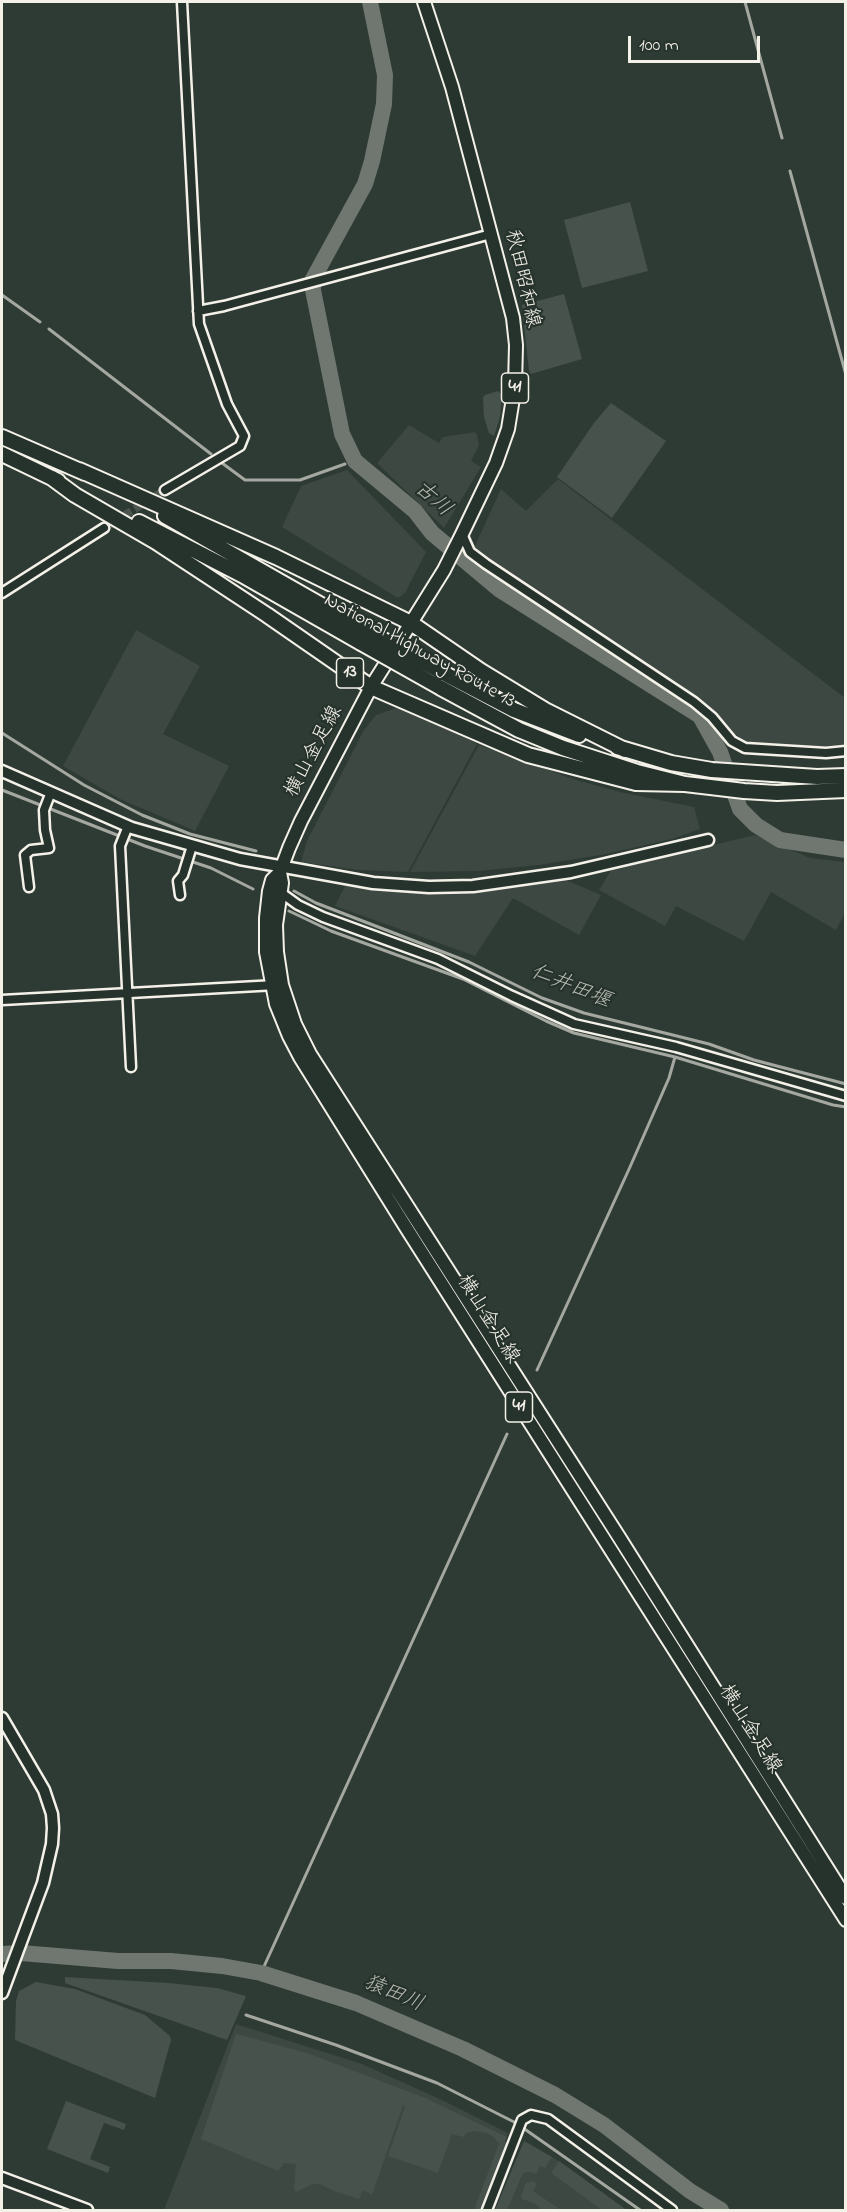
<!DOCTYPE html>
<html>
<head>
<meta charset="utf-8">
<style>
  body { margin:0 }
  #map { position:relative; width:847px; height:2212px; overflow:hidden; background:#2e3b34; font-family:"Indie Flower",sans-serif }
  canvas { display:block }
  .frame { position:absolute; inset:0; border:3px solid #f4f1e8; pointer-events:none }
  .scale { position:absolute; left:628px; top:36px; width:132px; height:27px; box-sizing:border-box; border:3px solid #f4f1e8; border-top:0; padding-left:8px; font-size:18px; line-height:21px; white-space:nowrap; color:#f4f1e8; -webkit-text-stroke:4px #26332d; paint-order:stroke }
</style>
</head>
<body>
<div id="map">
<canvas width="847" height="2212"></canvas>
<div class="frame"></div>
<div class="scale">100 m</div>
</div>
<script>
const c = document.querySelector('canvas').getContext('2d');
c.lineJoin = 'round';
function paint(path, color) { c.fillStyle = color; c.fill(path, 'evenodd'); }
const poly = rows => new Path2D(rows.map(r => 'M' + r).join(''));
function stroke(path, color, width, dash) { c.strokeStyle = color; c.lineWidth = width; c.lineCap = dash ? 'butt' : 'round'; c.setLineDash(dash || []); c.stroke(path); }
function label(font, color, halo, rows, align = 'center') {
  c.font = font + ' "Indie Flower","Klee One",sans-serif'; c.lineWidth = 4.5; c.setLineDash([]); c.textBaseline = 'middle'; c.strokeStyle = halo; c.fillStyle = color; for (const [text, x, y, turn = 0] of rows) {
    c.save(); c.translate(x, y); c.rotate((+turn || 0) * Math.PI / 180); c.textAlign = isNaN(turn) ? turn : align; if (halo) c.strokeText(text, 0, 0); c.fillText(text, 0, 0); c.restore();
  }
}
paint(poly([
  [409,425,439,443,443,437,475,432,477,435,479,445,471,461,481,467,444,528,377,463],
  [347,470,426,552,405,593,398,598,282,527,301,486],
  [558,479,845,698,845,749,825,751,746,747,736,741,715,715,510,577,474,548,501,489,526,511],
  [136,630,200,666,163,734,229,766,195,831,120,799,63,766],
  [405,705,477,744,408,872,359,870,301,862,307,841,364,730,376,715],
  [479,745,576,780,620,792,694,807,700,829,672,839,606,854,539,865,479,871,410,872],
  [755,835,810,858,845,862,845,913,836,930,771,892,744,941,676,906,665,926,599,890,612,869],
  [559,877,601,895,579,935,513,898,475,956,335,906,346,884,413,889],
  [236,2024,362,2064,442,2100,508,2133,505,2141,507,2145,484,2210,164,2210],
  [524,2141,559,2161,627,2210,500,2210]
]), '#3c4841');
paint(poly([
  [630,202,648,271,582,288,564,220],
  [564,294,582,359,531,374,529,371,522,305],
  [498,391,502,395,500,417,494,436,489,433,484,417,483,398,485,395],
  [611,403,666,441,612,518,557,477,594,423],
  [65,1977,168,1983,217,1988,246,1996,227,2040,65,1983],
  [36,1982,75,1989,145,2015,170,2036,171,2040,155,2098,15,2040,16,2001,19,1991],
  [236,2034,307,2053,423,2097,507,2137,505,2141,507,2145,484,2210,474,2210,499,2144,495,2138,487,2133,474,2131,467,2133,463,2137,452,2134,438,2173,388,2156,405,2107,403,2105,372,2195,363,2190,359,2199,334,2191,320,2184,313,2184,296,2192,294,2189,296,2164,284,2163,278,2171,201,2139],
  [66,2101,126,2124,124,2130,104,2123,90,2159,110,2167,108,2173,47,2149],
  [524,2141,552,2157,545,2168,540,2166,536,2174,529,2172,523,2173,507,2210,495,2210],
  [559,2161,625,2209,623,2210,602,2210,551,2173],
  [533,2181,537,2184,533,2191,561,2210,541,2210,536,2204,522,2199,521,2196,526,2183]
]), '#48524c');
stroke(poly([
  [745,2,782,138],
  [790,171,846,375],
  [2,295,40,322],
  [49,329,211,454],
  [353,462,355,461],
  [222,463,245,480,300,480,345,464],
  [2,733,84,785,142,815,190,834,256,851],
  [2,790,145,846,211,868,253,889],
  [294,891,316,903,469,962,542,998,584,1013,709,1044,754,1060,846,1084],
  [289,911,331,931,463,979,546,1021,574,1033,675,1057,833,1105,846,1107],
  [537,1370,630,1167,669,1078,675,1057],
  [261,1973,507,1434],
  [246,2015,336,2045,437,2083,516,2123,640,2210]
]), '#a4a8a0', 3);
stroke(poly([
  [370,2,385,75,384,104,372,161,365,184,313,279,313,290,342,434,355,461,415,511,432,533,500,590,700,716,720,752,740,809,756,825,780,840,846,850],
  [2,1954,21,1953,118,1961,171,1961,222,1966,261,1973,356,2003,463,2049,555,2095,604,2125,690,2191,721,2210]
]), '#6f7770', 16);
stroke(poly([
  [104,528,165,490]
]), '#4c564f', 8, [8, 4]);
const minor = poly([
  [198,311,224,306,491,234],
  [165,490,240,446,244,436,227,404,199,324,182,2],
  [462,534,470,552,486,564,694,702,712,717,732,741,745,748,826,753,846,751],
  [2,593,104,528],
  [128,826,120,846,131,1067],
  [29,887,25,855,31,850,49,848,45,830,44,810,51,792],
  [280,892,298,905,323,917,438,959,512,996,574,1024,676,1047,846,1096],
  [180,895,178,881,183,875,192,846],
  [2,1000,276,985],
  [487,2210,522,2120,531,2115,548,2119,672,2210]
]);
const tertiary = poly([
  [2,771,132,828,240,859,373,883,429,887,473,886,571,872,708,840],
  [2,1718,44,1790,52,1814,53,1828,52,1844,43,1883,2,1993],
  [2,2178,87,2210]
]);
const primary = poly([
  [424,2,452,87,513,318,516,345,515,386,508,429,496,463,462,534,444,570,371,687,301,821,289,848,280,872,282,883,276,925,277,952,282,985,295,1024,310,1054,619,1537,846,1898],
  [280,872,272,880,269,891,266,918,266,952,276,1004,289,1036,300,1057,407,1229,846,1920]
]);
const trunk = poly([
  [2,437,85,473],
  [2,454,58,481],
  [79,470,276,557,411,623,481,671,545,710,625,750],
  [52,478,75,495,156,542,267,615,371,687,528,755,636,783,685,784],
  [165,516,367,631],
  [139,522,242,575,361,643],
  [447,675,514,710,579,735],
  [441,688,519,730,563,748,637,772,685,784,744,791,777,793,846,790],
  [617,747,671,763,712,770,817,777,846,776]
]);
stroke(minor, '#f4f1e8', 13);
stroke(tertiary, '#f4f1e8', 15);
stroke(primary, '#f4f1e8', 16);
stroke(trunk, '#f4f1e8', 18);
stroke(minor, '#26332d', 8);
stroke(tertiary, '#26332d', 10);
stroke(primary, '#26332d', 12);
stroke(trunk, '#26332d', 14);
const trunkBridge = poly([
  [367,631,447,675],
  [361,643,441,688]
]);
stroke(trunkBridge, '#f4f1e8', 18, []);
stroke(trunkBridge, '#26332d', 14);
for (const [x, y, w] of [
  [515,388,27],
  [350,673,27],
  [519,1407,27]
]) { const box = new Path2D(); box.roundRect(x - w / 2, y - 15, w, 30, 4.5); c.fillStyle = '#26332d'; c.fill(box); stroke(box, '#f4f1e8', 1.5); }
label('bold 18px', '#f4f1e8', null, [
  ["41",515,388],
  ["13",350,673],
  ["41",519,1407]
]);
label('20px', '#f4f1e8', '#26332d', [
  ["秋田昭和線",521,279,77],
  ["National Highway Route 13",419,652,29],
  ["横山金足線",315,752,-62],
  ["横山金足線",487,1320,58],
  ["横山金足線",749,1730,58]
]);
label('italic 21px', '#b8bab2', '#26332d', [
  ["古川",432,500,42],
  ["仁井田堰",570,988,22],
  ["猿田川",393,1995,23]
]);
</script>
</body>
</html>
